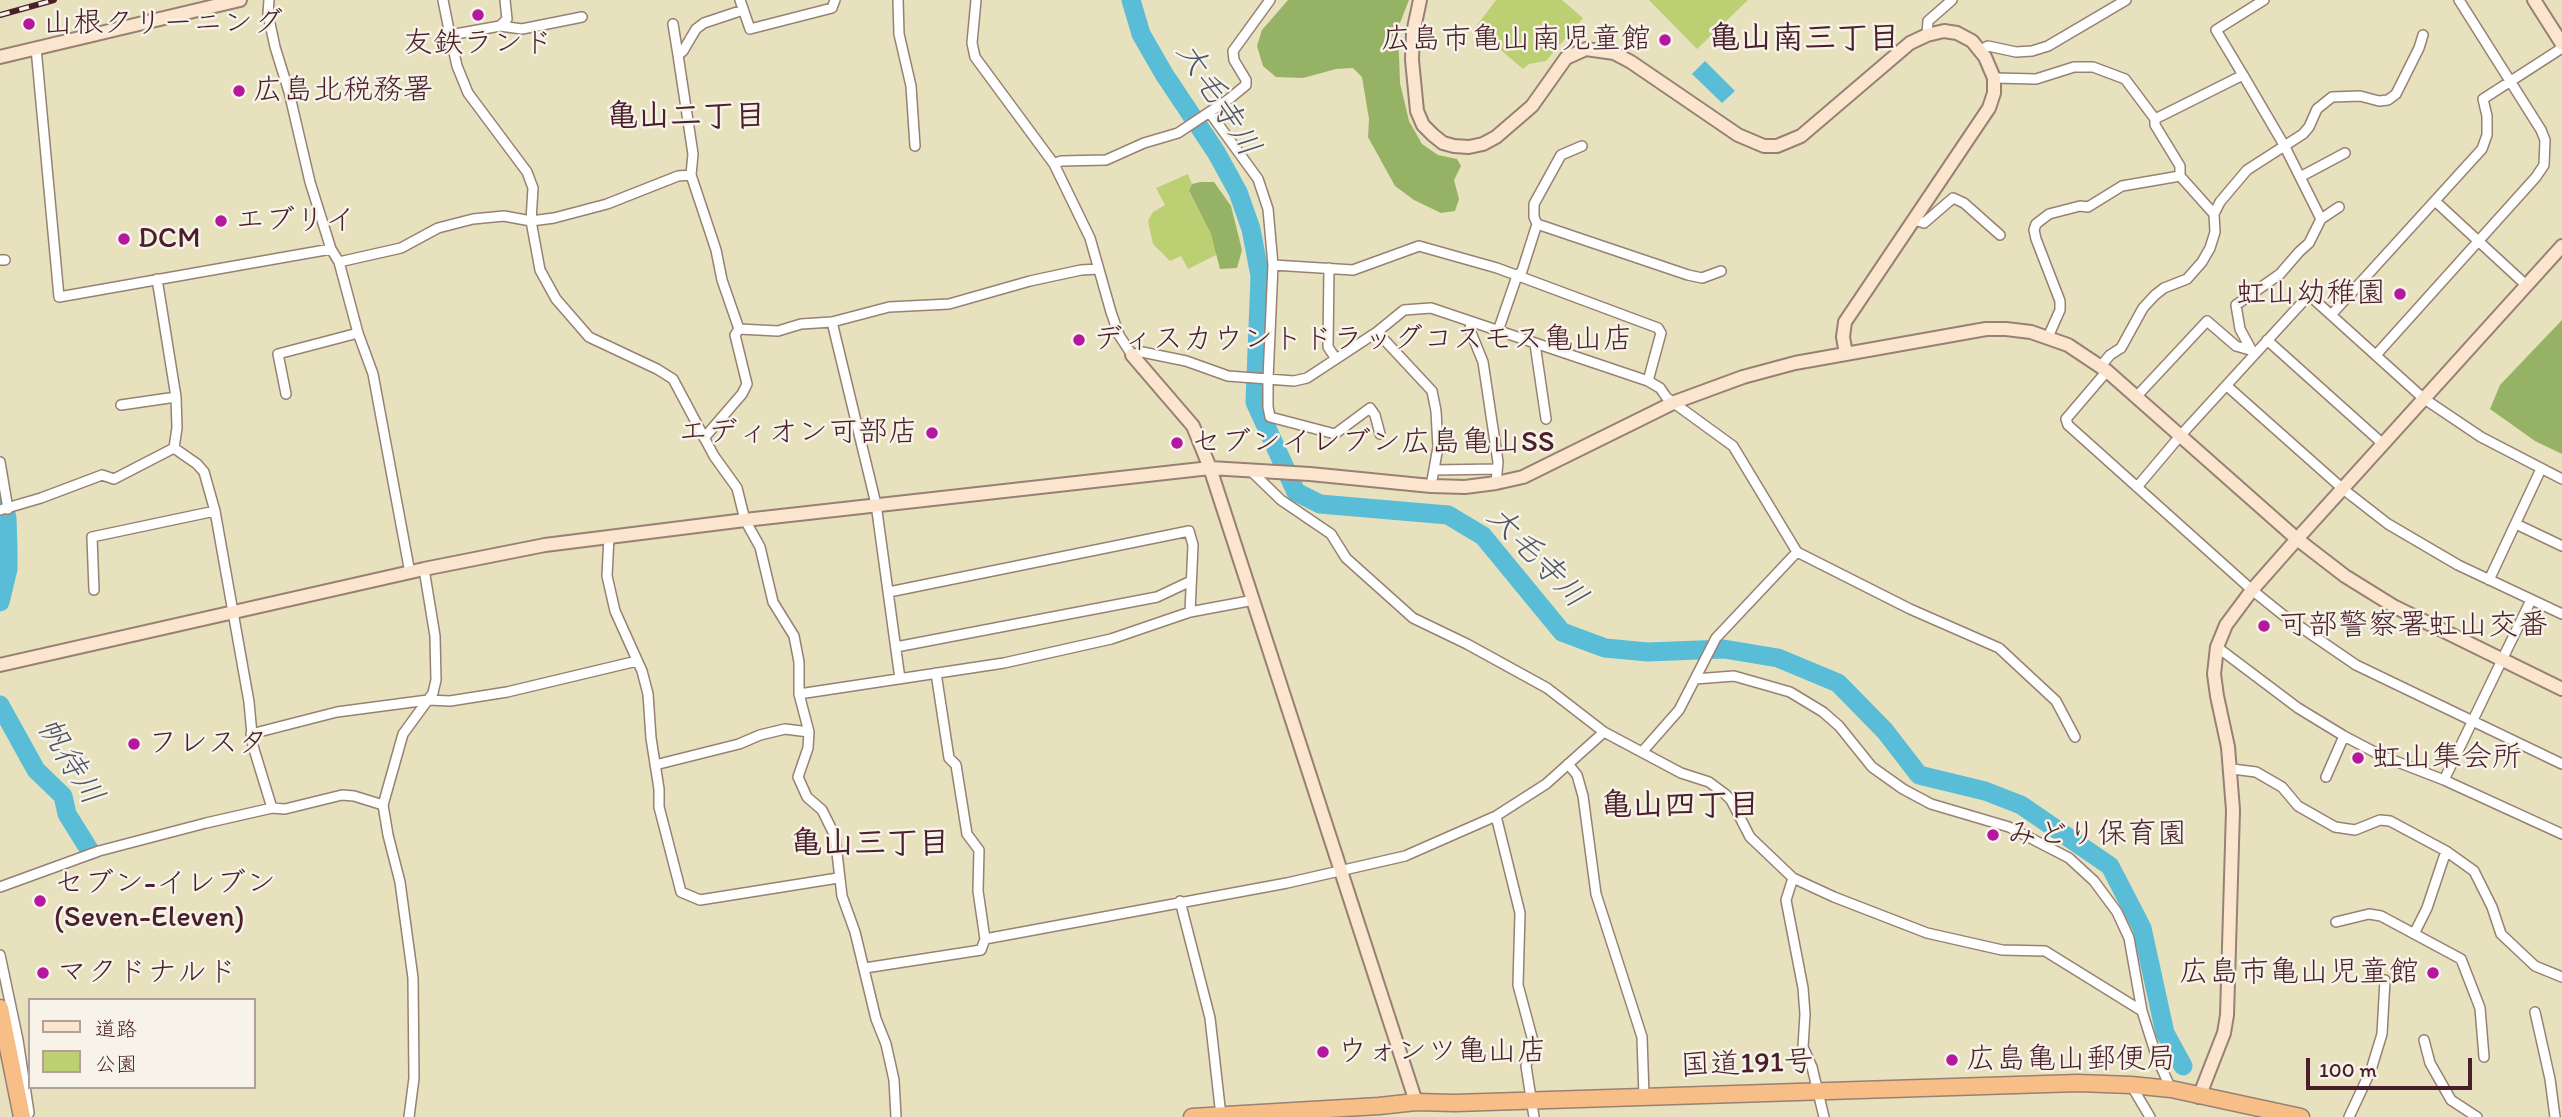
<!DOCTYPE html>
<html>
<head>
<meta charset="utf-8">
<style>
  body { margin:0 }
  #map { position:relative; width:2562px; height:1117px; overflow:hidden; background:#e7e1be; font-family:Itim,"Klee One",sans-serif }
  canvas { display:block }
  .legend { position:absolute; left:28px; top:998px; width:228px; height:91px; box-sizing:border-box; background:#f7f3e8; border:2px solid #b29e9c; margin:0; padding:9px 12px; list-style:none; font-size:21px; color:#4a1f2b }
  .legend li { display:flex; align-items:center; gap:14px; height:35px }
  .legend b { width:35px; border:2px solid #b29e9c }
  .scale { position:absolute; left:2306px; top:1058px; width:166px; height:32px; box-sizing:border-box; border:4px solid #4a1f2b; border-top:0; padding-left:9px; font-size:21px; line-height:24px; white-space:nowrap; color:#4a1f2b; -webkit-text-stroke:5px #f7f3e8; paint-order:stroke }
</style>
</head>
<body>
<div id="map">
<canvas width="2562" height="1117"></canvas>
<ul class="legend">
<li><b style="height:9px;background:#fce5cf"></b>道路</li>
<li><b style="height:19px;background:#bdcf73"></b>公園</li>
</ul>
<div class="scale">100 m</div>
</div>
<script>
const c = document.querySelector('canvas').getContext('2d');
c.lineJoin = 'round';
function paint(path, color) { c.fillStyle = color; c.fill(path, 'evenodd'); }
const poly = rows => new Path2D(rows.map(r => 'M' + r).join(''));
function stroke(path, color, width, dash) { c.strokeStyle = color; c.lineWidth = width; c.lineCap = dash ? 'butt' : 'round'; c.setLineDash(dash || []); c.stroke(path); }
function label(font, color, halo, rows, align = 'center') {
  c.font = font + ' Itim,"Klee One",sans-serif'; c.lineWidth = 5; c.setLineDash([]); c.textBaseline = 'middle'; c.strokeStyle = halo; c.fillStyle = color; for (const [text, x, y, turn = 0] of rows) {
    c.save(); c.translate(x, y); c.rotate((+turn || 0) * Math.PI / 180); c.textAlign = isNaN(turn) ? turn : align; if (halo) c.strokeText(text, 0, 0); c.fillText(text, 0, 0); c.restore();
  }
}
paint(poly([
  [1496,0,1562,0,1583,18,1546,61,1529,64,1523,69,1475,28],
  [1649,0,1748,0,1697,49],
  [1188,174,1192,184,1189,192,1211,234,1218,254,1188,269,1181,256,1170,261,1153,244,1148,221,1153,212,1165,205,1156,188]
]), '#bdcf73');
paint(poly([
  [1288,0,1409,0,1398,28,1400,83,1409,121,1422,144,1438,155,1457,159,1461,166,1454,180,1459,199,1455,211,1441,213,1414,200,1395,186,1368,137,1369,119,1362,77,1353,68,1336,69,1303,78,1276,77,1263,66,1257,46,1262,30],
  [1200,182,1214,182,1231,206,1242,250,1237,268,1220,269,1211,234,1189,191,1192,184],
  [2562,320,2562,454,2535,441,2490,409,2500,385]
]), '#96b265');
paint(poly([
  [1705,61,1735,91,1722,103,1692,74]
]), '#59bdd7');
stroke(poly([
  [1131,0,1141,34,1164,74,1216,152,1238,192,1251,229,1260,276,1255,402,1296,492,1320,504,1448,515,1483,536,1562,632,1605,648,1648,652,1724,649,1778,658,1838,683,1885,731,1919,775,1985,791,2021,805,2110,866,2142,928,2165,1033,2183,1066],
  [0,602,8,569,8,549,7,518,0,489],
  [0,705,36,770,63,796,67,814,90,851]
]), '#59bdd7', 19);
const street = poly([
  [269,0,268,14,275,47,289,92,310,182,331,249,339,262,358,333,373,374,410,573],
  [443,0,450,35],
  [505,0,507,19,500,26,450,35,457,66,468,93,527,172,533,188,531,221,540,270,556,299,589,337,657,369,673,379,714,456,737,488,745,520,760,547,773,602,794,636,799,662,799,694,809,732,808,748,798,777,807,797,822,810,835,836,842,896,855,932,876,1019,886,1044,894,1080,896,1117],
  [740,0,750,29,832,8,835,0],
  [898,0,899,34,911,86,915,146],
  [976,0,972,43,975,57,1054,164,1090,238,1111,312,1119,335,1132,355,1142,352,1186,361,1228,376,1294,381,1307,378,1377,332,1404,310,1431,308,1648,381,1660,388,1667,398,1733,446,1797,552,1910,609,1999,648,2056,701,2075,737],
  [673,24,678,55],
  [500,26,522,29,582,17],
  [1927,35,1928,21,1952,0],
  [36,48,59,297,331,249],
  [1981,50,1988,46,2016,52,2032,51,2048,46,2126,0],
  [2243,75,2216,30,2264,0],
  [1994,78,2036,79,2074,67,2093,67,2125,79,2155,119,2243,75,2284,145,2321,219],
  [1210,113,1258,179,1268,209,1273,265,1268,379,1268,407,1270,417,1335,434,1370,408,1375,415,1380,434],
  [1582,146,1561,155,1534,204,1534,217,1537,224,1688,275,1702,278,1721,271],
  [1054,164,1061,161,1106,160,1144,143,1178,133,1229,99,1246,85,1246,80,1234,60,1233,51,1270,0],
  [2180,176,2214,214],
  [2300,177,2345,153],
  [2435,201,2526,285],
  [1915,220,1924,223,1953,198,1964,203,2000,235],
  [0,260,5,260],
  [339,262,401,248,438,228,473,219,504,216,531,221,554,218,607,204,678,176,691,175],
  [1273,265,1353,270,1419,246,1497,268,1658,328,1661,333,1648,381],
  [1329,268,1328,347,1336,359],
  [2331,315,2482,149,2487,135,2487,116,2483,99,2562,48],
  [832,322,876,504,900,679],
  [1471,322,1470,330,1483,362,1498,462,1496,483],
  [739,329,778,331,801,324,832,322,889,307,949,304,1030,281,1081,270,1098,269],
  [1498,331,1517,276,1522,271,1537,224],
  [1377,332,1432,391,1436,411,1438,447,1431,486],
  [2048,337,2060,310,2060,301,2036,239,2034,230,2036,224,2049,214,2080,206,2088,207,2122,186,2180,176,2180,166,2155,125,2155,119],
  [2267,340,2383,444],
  [1535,344,1546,419],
  [2254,355,2240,329,2236,305,2280,274,2299,252,2309,243,2321,219,2339,207],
  [2376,355,2536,177,2544,165,2545,140,2541,130,2459,0],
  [2100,367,2110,355,2121,348,2143,308,2155,295,2164,288,2187,279,2202,262,2210,248,2215,232,2214,214,2220,202,2247,170,2303,134,2309,127,2317,109,2332,97,2360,96,2379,101,2388,100,2396,94,2419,48,2423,35],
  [2107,371,2066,419,2068,425,2252,590,2283,615,2356,665,2562,764],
  [2227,386,2343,489,2388,524,2458,565,2562,614],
  [286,394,278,354,358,333],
  [2136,397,2207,321,2236,346,2250,350],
  [121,405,176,397],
  [704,438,742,394,747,384,735,335,739,329,722,280,716,250,691,175,693,154,678,55,683,51,696,29,704,23,743,10],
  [174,448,197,464,204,472,215,511,249,702,253,746,272,808,285,809,342,795,354,796,383,805],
  [0,462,8,509],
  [1250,470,1281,500,1331,534,1346,558,1413,618,1467,644,1547,688,1604,732,1681,773,1709,782,1725,794,1731,800,1750,837,1793,878,1834,897,1927,933,2002,950,2045,951,2142,1011,2157,1058,2171,1089],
  [1434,470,1497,469],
  [2137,487,2180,436,2309,295,2423,398,2481,437,2562,479],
  [0,510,41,498,102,475,114,479,174,448,177,428,176,397,157,279],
  [2516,524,2562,546],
  [609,537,607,576,615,611,642,671,648,694,651,738,659,789,659,807,681,892,700,900,838,878],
  [2489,580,2541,469],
  [94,590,92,537,215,511],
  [889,592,1189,531,1193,545,1190,612],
  [896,647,1157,597,1191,581],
  [2217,647,2298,708,2344,736,2382,756,2444,780,2562,834],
  [1695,679,1734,676,1790,692,1823,712,1839,726,1872,767,1903,789,1931,804,2009,827,2069,858,2094,881,2117,912,2129,938,2142,1011],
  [799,694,1004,663,1111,639,1190,612,1254,600],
  [251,734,337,712,428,700,450,701,507,692,637,661],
  [1642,752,1679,710,1716,638,1797,552],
  [1568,764,1577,775,1583,796,1596,894,1642,1037,1644,1096],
  [655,765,739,744,760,735,785,729,809,732],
  [2232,769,2256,772,2282,787,2298,806,2335,827,2355,830,2380,820,2390,821,2446,851,2474,871,2492,907,2501,934,2535,966,2562,977],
  [2326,777,2344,736],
  [2444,780,2531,600],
  [1496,816,1520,913,1518,985,1533,1041,1526,1066,1534,1117],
  [1793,878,1786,900,1803,988,1805,1014,1803,1047,1812,1067,1824,1117],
  [0,887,99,851,206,823,272,808],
  [1180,901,1210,1018,1221,1116],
  [2336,922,2369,914,2381,916,2461,959,2480,1008,2484,1057],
  [2414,934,2427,908,2446,851],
  [985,939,1287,883,1405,856,1496,816,1546,784,1604,732],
  [0,955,18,1040,29,1113],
  [865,968,981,950,985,939,978,891,979,850,967,834,956,765,949,758,936,673],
  [2535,1012,2550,1079,2555,1117],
  [2424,1040,2430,1063,2451,1100,2477,1117],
  [2131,1085,2150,1117],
  [409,1117,414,1078,413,978,400,882,388,835,383,805,403,734,433,693,436,680,435,636,424,569],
  [2349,1117,2371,1070,2382,1034,2385,980]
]);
const secondary = poly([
  [1420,0,1413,33,1412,60,1417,111,1423,125,1433,135,1443,143,1454,146,1469,147,1483,144,1496,137,1532,106,1566,58,1586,49,1614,53,1631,62,1738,135,1764,146,1777,146,1801,136,1910,43,1927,35,1944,31,1957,33,1972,41,1985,57,1994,78,1994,93,1989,108,1845,322,1843,337,1846,354],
  [2534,0,2562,44],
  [0,57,240,0],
  [1132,355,1193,426,1210,468,1416,1102],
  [0,665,424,569,545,545,745,520,1210,468,1310,474,1431,486,1465,487,1496,483,1523,477,1675,402,1743,377,1795,363,1986,329,2006,329,2031,332,2068,345,2107,371,2297,539,2345,576,2395,607,2562,689],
  [2199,1097,2224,1033,2227,1015,2233,810,2228,747,2217,696,2214,674,2217,647,2226,625,2252,590,2297,539,2562,246]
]);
const highway = poly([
  [0,1008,22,1117],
  [1192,1117,1379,1106,1416,1102,1455,1103,2078,1083,2131,1085,2171,1089,2301,1117]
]);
stroke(street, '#988074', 12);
stroke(secondary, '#988074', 16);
stroke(highway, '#988074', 19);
stroke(street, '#fff', 9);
stroke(secondary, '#fce5cf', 12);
stroke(highway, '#f7be87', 16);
const rail = poly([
  [0,15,54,0]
]);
stroke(rail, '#4a1f2b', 6);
stroke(rail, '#f7f3e8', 3.5, [10]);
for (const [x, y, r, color] of [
  [478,15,7,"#b5179e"],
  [29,24,7,"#b5179e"],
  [1665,40,7,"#b5179e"],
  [239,91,7,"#b5179e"],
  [221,221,7,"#b5179e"],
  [124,239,7,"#b5179e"],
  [2400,294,7,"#b5179e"],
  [1079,340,7,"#b5179e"],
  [932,433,7,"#b5179e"],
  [1177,443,7,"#b5179e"],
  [2264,626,7,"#b5179e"],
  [134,744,7,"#b5179e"],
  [2358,758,7,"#b5179e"],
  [1993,835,7,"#b5179e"],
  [40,901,7,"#b5179e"],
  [43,973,7,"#b5179e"],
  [2433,973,7,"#b5179e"],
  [1323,1052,7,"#b5179e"],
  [1952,1060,7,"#b5179e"]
]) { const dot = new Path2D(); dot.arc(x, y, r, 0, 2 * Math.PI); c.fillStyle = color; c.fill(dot); stroke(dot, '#f7f3e8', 2.5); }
label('30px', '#4a1f2b', '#f7f3e8', [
  ["山根クリーニング",43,24],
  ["広島市亀山南児童館",1651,40,"right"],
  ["友鉄ランド",478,44,"center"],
  ["広島北税務署",253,91],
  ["エブリイ",235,221],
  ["DCM",138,239],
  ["虹山幼稚園",2386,294,"right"],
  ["ディスカウントドラッグコスモス亀山店",1093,340],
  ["エディオン可部店",918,433,"right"],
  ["セブンイレブン広島亀山SS",1191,443],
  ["可部警察署虹山交番",2278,626],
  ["フレスタ",148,744],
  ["虹山集会所",2372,758],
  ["みどり保育園",2007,835],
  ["セブン-イレブン",54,884],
  ["(Seven-Eleven)",54,918],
  ["マクドナルド",57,973],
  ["広島市亀山児童館",2419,973,"right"],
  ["ウォンツ亀山店",1337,1052],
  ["広島亀山郵便局",1966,1060]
], 'left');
label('30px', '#4a1f2b', '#f7f3e8', [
  ["国道191号",1747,1065,-2]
]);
label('bold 32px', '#4a1f2b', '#f7f3e8', [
  ["亀山南三丁目",1804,40],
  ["亀山二丁目",686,118],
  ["亀山四丁目",1680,807],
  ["亀山三丁目",870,845]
]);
label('italic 32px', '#4f5667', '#f7f3e8', [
  ["大毛寺川",1217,100,58],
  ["大毛寺川",1536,558,46],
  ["帆待川",69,762,58]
]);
</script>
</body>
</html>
